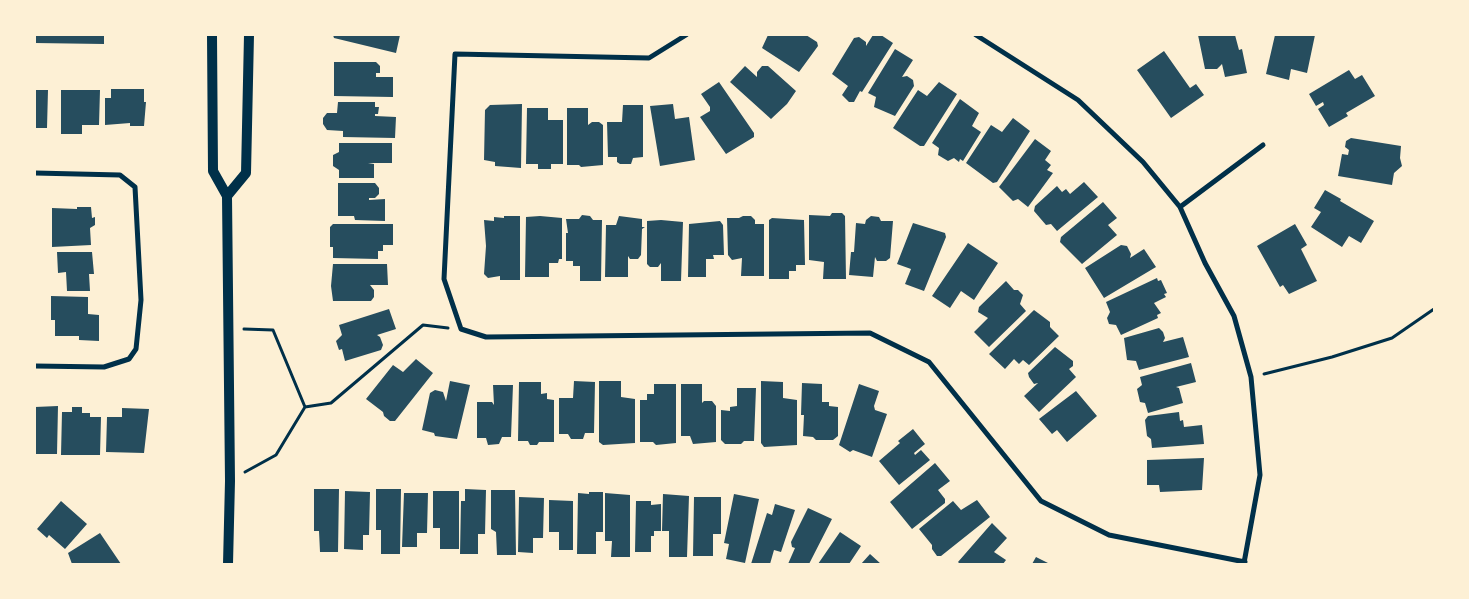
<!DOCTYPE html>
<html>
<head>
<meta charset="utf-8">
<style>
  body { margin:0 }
  #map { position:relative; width:1469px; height:599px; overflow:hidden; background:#fdf0d5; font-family:Literata,serif }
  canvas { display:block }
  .frame { position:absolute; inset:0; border:36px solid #fdf0d5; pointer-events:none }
</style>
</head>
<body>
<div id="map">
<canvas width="1469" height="599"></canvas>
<div class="frame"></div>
</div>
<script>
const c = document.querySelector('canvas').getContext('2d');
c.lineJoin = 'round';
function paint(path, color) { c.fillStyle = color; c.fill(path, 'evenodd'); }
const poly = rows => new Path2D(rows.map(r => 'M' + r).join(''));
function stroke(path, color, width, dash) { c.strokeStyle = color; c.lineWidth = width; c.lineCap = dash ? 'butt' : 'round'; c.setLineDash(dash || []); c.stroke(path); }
paint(poly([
  [35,35,104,35,104,44,35,43],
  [333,35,400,35,396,53,334,38],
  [768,35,806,35,817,42,818,46,799,72,762,48],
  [873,35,881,35,893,43,862,92,860,91,854,102,849,102,842,95,848,86,832,74,854,38,859,37,866,42,866,46],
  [1198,35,1235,35,1239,50,1242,49,1247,73,1225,77,1222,64,1217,69,1205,69],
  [1275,35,1315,35,1307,73,1291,69,1289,80,1266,74],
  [895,49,913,60,902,77,907,76,913,80,914,86,895,116,874,107,876,97,868,93],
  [1164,51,1190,88,1196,84,1204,95,1171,118,1137,70],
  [334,62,376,62,380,66,380,73,376,73,376,77,393,77,393,97,334,96],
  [745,66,757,77,757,72,762,66,768,66,796,91,787,104,771,119,730,82],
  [1349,70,1355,79,1362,75,1375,96,1346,113,1348,116,1329,127,1318,109,1324,105,1323,102,1316,106,1309,94],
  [719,82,754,133,754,137,726,154,700,117,710,111,710,107,701,94],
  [939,82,957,94,924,146,920,146,893,128,918,90,927,96],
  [111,89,144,89,144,102,146,102,144,126,130,126,130,123,105,125,105,98,111,98],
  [35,90,48,90,47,128,35,128],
  [61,90,100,90,99,125,82,125,82,134,61,134],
  [960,99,979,113,972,126,981,132,963,161,960,159,959,162,954,158,948,161,938,155,939,148,932,143],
  [338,102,375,102,375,107,379,107,378,114,375,114,375,116,396,117,395,138,343,137,343,131,327,130,323,124,323,118,327,113,337,113],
  [522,104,521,168,495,166,495,162,484,160,485,110,490,105],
  [673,104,675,119,689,117,695,160,660,166,650,106],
  [623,105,643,105,643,157,633,158,631,164,620,164,617,162,617,157,608,157,607,122,622,122],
  [527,108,548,108,548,120,563,120,563,164,551,164,551,169,538,169,538,164,526,164],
  [567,108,588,108,588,125,592,122,599,122,603,125,603,165,581,167,579,165,567,165],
  [1013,118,1030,131,997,182,993,183,966,163,991,125,1002,132],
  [1351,138,1401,146,1400,158,1402,166,1394,173,1392,185,1338,176,1342,154,1348,155,1349,150,1345,147,1346,141],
  [1035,139,1051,151,1045,160,1051,165,1047,170,1053,173,1028,207,1018,199,1013,201,999,187],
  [339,143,392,143,392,163,368,163,374,164,374,178,339,178,339,170,333,166,333,155,339,152],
  [1084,182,1098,197,1057,231,1051,224,1046,225,1034,211,1035,206,1057,186,1062,192,1066,189,1070,194],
  [338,183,375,183,379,188,379,194,375,198,369,198,369,200,385,199,385,221,355,220,354,216,338,216],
  [1325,190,1341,199,1340,201,1374,221,1361,243,1349,236,1342,247,1311,227,1321,212,1314,208],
  [1103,202,1117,218,1108,225,1117,235,1082,264,1060,242,1061,237],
  [77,207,91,207,92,218,95,217,95,225,90,228,91,245,52,247,52,208,77,209],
  [832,213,842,213,845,216,846,279,823,279,824,262,809,260,809,215,830,216],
  [582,215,590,216,593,220,602,220,601,281,580,281,580,266,573,266,573,261,566,261,566,233,568,233,566,219,579,219],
  [504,216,520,216,520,280,500,280,500,276,488,278,484,274,486,246,484,220,494,221,494,217,504,218],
  [540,216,562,218,562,259,559,259,558,263,549,263,549,277,525,277,526,217],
  [619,216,642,219,642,227,645,227,642,229,641,255,638,259,630,259,628,256,628,277,605,277,606,225,616,225],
  [743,216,751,216,755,220,755,224,764,224,764,276,741,276,742,258,732,260,728,255,727,218,739,218],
  [871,216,879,217,881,221,893,221,890,258,886,261,877,261,875,257,873,277,849,275,851,252,854,252,856,223,865,224,866,220],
  [772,218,804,220,805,265,796,265,796,271,789,271,789,279,769,279,769,220],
  [661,220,683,222,681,281,661,281,661,263,658,267,650,267,647,264,647,221],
  [720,221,723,225,724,255,713,255,714,259,706,259,706,277,688,277,689,224],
  [913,223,945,233,946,237,924,291,905,284,911,269,897,264],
  [333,224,393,224,393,245,383,245,383,251,378,251,378,259,333,258,333,247,330,247,330,227],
  [1295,224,1307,245,1301,249,1317,281,1289,294,1283,285,1280,287,1257,246],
  [968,243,998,263,974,300,961,291,950,308,932,296],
  [1121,245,1127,246,1131,254,1130,258,1144,249,1156,267,1104,298,1085,268],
  [57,252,92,252,94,274,89,274,90,291,67,291,66,272,58,273],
  [333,264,387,264,388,285,370,285,374,290,374,297,371,301,333,301,331,286],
  [1157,278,1158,281,1161,280,1167,293,1164,294,1166,297,1154,303,1161,313,1157,315,1158,318,1121,335,1116,325,1109,324,1107,318,1110,312,1106,302],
  [1006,281,1014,290,1018,290,1023,295,1020,304,1026,311,989,347,974,332,988,318,978,312,979,307],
  [51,296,88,297,88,314,99,315,99,341,79,340,79,336,55,336,55,320,51,320],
  [389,309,396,329,377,335,380,337,383,345,381,350,345,361,342,349,339,350,336,341,342,335,339,325],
  [1034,310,1050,322,1050,327,1059,336,1029,365,1023,360,1019,364,1014,359,1005,369,989,354],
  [1159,328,1163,332,1165,338,1163,342,1183,337,1189,357,1139,370,1136,361,1127,360,1124,338],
  [1055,347,1073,361,1073,366,1069,369,1076,377,1039,412,1024,396,1038,383,1034,384,1029,377,1028,373],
  [416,359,433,373,395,421,390,421,384,416,383,412,366,399,393,365,403,372],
  [1191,363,1196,382,1176,387,1179,388,1183,403,1148,413,1145,403,1140,402,1137,389,1142,385,1140,377],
  [450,381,470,385,457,439,435,436,434,433,422,430,430,393,435,390,443,392,446,401],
  [574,381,595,382,594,433,585,433,583,439,571,439,568,434,559,434,559,398,573,398],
  [599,381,621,381,621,397,635,399,635,443,603,445,599,442],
  [761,381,783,382,783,398,797,400,797,445,764,447,761,443],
  [519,382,541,382,541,394,547,393,547,399,554,400,554,442,539,442,537,445,530,445,528,441,518,441],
  [802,383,822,384,822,402,829,402,829,406,838,407,838,436,833,440,816,440,813,437,803,436,804,415,801,415],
  [654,384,676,384,676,443,656,445,653,442,640,442,640,400,647,400,647,394,654,394],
  [681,384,702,384,702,403,704,401,712,401,716,406,716,442,693,444,690,436,681,436],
  [859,384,879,391,874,406,875,410,887,414,872,457,853,450,850,452,839,445],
  [493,385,513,385,511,437,502,437,499,444,488,445,486,438,477,438,477,402,492,402,494,405],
  [737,388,756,388,754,441,744,441,741,444,725,444,721,440,721,410,730,411,730,407,737,406],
  [1076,391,1097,416,1067,442,1057,430,1052,434,1039,419],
  [58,406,57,454,35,454,35,407],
  [72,407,82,407,82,413,90,413,90,417,101,417,100,455,61,455,62,412,72,412],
  [122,408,149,409,144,453,106,452,107,417,122,417],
  [1179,412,1180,421,1183,420,1184,427,1202,425,1204,444,1152,448,1151,439,1147,436,1145,420,1148,416],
  [913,429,925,444,914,453,915,455,921,450,930,460,899,485,879,461,900,443,898,441],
  [1204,458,1202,490,1160,492,1159,485,1147,485,1147,460],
  [935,463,950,481,938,490,945,499,945,503,912,529,890,502],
  [314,489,339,489,338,552,320,552,319,531,314,531],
  [376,489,401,489,400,554,381,554,381,530,376,530],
  [465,489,486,490,485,534,478,534,478,554,460,554,461,501,465,501],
  [491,490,515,490,516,555,497,555,496,532,491,529],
  [345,491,370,492,369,535,363,535,363,550,344,549],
  [433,491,459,491,459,549,440,549,440,528,433,528],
  [589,492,603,492,603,532,596,532,596,554,577,554,578,493,589,494],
  [404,493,428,493,427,533,417,533,417,547,402,547],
  [605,493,630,495,630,557,611,557,612,541,605,541],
  [663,494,689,496,687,557,669,557,669,531,662,531],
  [734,494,759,499,745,563,726,559,729,544,724,543],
  [519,497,544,498,543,538,533,538,533,553,518,552],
  [694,497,721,497,721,534,713,534,713,556,693,556],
  [549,500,573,501,573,550,559,550,559,532,549,532],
  [977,500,990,517,941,556,937,556,932,549,932,545,919,529,953,501,961,510],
  [61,501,87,524,65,549,49,535,47,538,37,529],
  [636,501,651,501,651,505,661,504,661,531,654,531,654,536,651,536,651,552,635,552],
  [775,504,795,510,781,552,774,550,770,564,751,564,767,513,772,515],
  [808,508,832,519,809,564,788,564,795,548,792,547,791,542],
  [992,523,1007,538,994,552,1006,560,1003,564,960,564,958,562],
  [840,532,861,546,849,564,818,564],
  [100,533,121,564,72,564,68,553],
  [870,554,881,564,861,564],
  [1036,557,1050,564,1032,564]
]), '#264d5e');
stroke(poly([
  [244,329,273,330,305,407],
  [1264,374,1332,357,1392,338,1434,309],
  [245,472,276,455,305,407,331,403,423,325,448,328]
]), '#003049', 3);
stroke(poly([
  [686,35,649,58,455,54,444,279,461,329,486,337,870,333,929,362,1041,501,1109,535,1245,562],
  [976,35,1078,100,1143,162,1180,207,1205,263,1234,316,1251,377,1260,475,1244,563],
  [35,173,120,175,135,187,141,300,136,349,129,359,104,367,35,366],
  [1180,207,1263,145]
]), '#003049', 5);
stroke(poly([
  [212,35,213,171,227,196,230,481,228,564],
  [227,196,246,173,249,35]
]), '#003049', 10);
</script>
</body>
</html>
